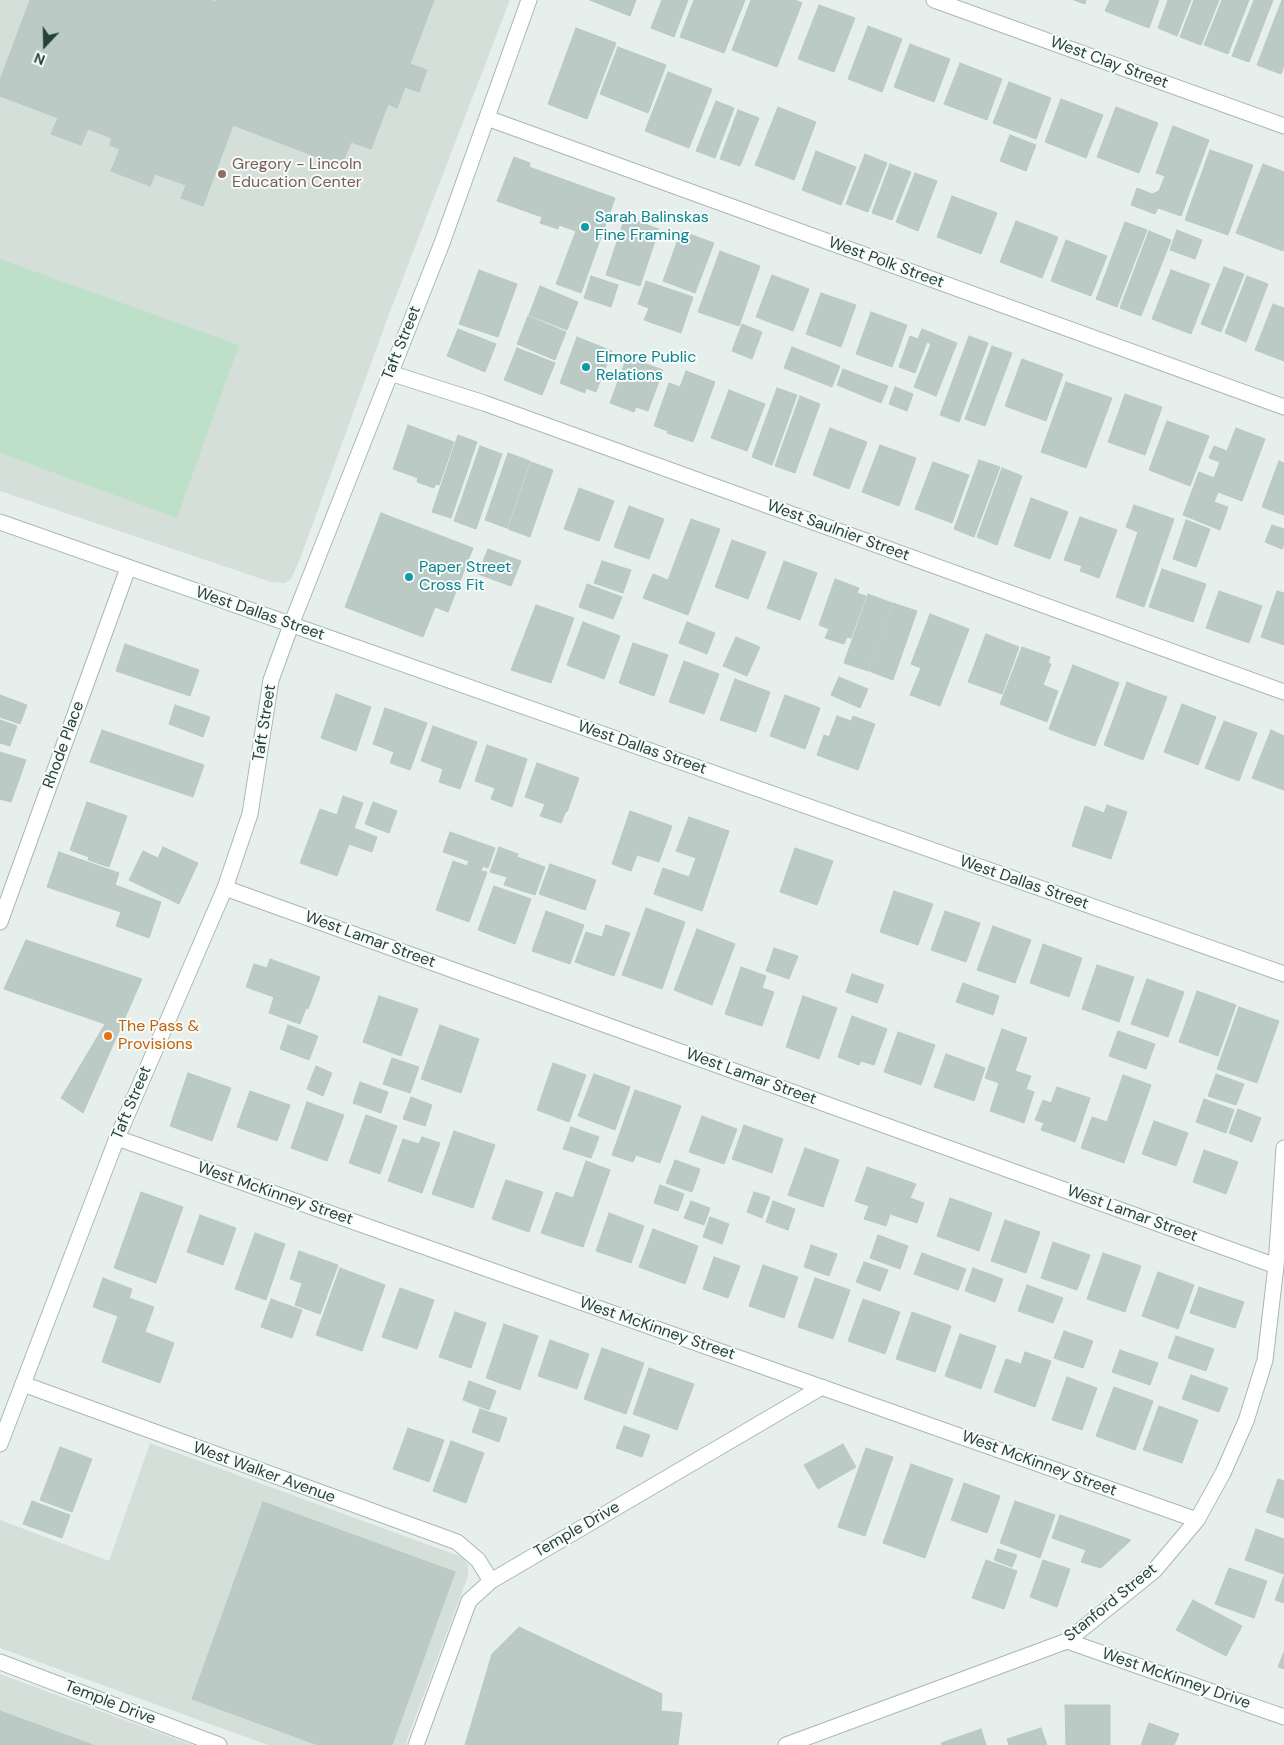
<!DOCTYPE html>
<html>
<head>
<meta charset="utf-8">
<style>
  body { margin:0 }
  #map { position:relative; width:1284px; height:1745px; overflow:hidden; background:#e6efeb; font-family:"DM Sans",sans-serif }
  canvas { display:block }
  .north { position:absolute; left:20px; top:20px; width:50px; height:50px; -webkit-text-stroke:4px #f7fbf9; paint-order:stroke; rotate:201deg; font-size:14px; font-weight:700; line-height:20px; text-align:center; color:#24423a }
  .north::after { content:''; display:block; margin:auto; width:18px; height:22px; background:#24423a; clip-path:polygon(50% 0,100% 100%,50% 72%,0 100%) }
</style>
</head>
<body>
<div id="map">
<canvas width="1284" height="1745"></canvas>
<div class="north">N</div>
</div>
<script>
const c = document.querySelector('canvas').getContext('2d');
c.lineJoin = 'round';
function paint(path, color) { c.fillStyle = color; c.fill(path, 'evenodd'); }
const poly = rows => new Path2D(rows.map(r => 'M' + r).join(''));
function stroke(path, color, width, dash) { c.strokeStyle = color; c.lineWidth = width; c.lineCap = dash ? 'butt' : 'round'; c.setLineDash(dash || []); c.stroke(path); }
function label(font, color, halo, rows, align = 'center') {
  c.font = font + ' "DM Sans",sans-serif'; c.lineWidth = 4; c.setLineDash([]); c.textBaseline = 'middle'; c.strokeStyle = halo; c.fillStyle = color; for (const [text, x, y, turn = 0] of rows) {
    c.save(); c.translate(x, y); c.rotate((+turn || 0) * Math.PI / 180); c.textAlign = isNaN(turn) ? turn : align; if (halo) c.strokeText(text, 0, 0); c.fillText(text, 0, 0); c.restore();
  }
}
paint(poly([
  [0,0,510,0,388,317,300,559,291,579,285,583,271,582,0,491],
  [150,1443,462,1557,468,1565,468,1576,405,1745,268,1745,0,1648,0,1520,109,1561],
  [0,1674,192,1745,0,1745]
]), '#d4dfda');
paint(poly([
  [0,259,239,345,177,518,0,453]
]), '#bfe0c8');
const building = poly([
  [30,0,210,0,216,2,216,0,434,0,410,64,427,70,419,92,405,87,397,108,388,104,371,149,351,142,341,166,233,125,203,206,181,198,186,185,155,174,150,186,111,171,120,149,110,145,112,138,88,129,81,145,51,134,58,118,0,96,0,80,30,0],
  [590,0,636,0,630,16,590,0],
  [662,0,688,0,674,37,651,28,662,0],
  [694,0,745,0,724,53,680,37,694,0],
  [751,0,795,0,802,3,777,67,732,50,751,0],
  [1074,0,1086,0,1085,4,1074,0],
  [1110,0,1159,0,1149,28,1105,11,1110,0],
  [1168,0,1191,0,1177,36,1158,28,1168,0],
  [1194,0,1219,0,1201,45,1180,37,1194,0],
  [1222,0,1249,0,1228,54,1204,45,1222,0],
  [1254,0,1273,0,1249,62,1232,56,1254,0],
  [1282,0,1284,0,1284,65,1281,74,1257,65,1282,0],
  [819,5,855,18,834,72,798,59,819,5],
  [868,26,902,39,882,92,848,79,868,26],
  [576,28,616,43,587,119,548,104,576,28],
  [910,44,950,59,934,102,894,87,910,44],
  [618,47,666,65,648,113,600,94,618,47],
  [960,63,1002,79,987,120,944,104,960,63],
  [668,72,712,89,689,148,645,131,668,72],
  [1009,82,1051,98,1036,139,993,123,1009,82],
  [1061,99,1103,115,1086,158,1045,142,1061,99],
  [716,101,734,108,715,158,696,151,716,101],
  [778,107,816,122,794,180,755,165,778,107],
  [1116,107,1158,123,1139,173,1097,157,1116,107],
  [738,110,759,118,740,166,720,159,738,110],
  [1173,126,1209,140,1181,216,1158,208,1155,214,1131,205,1137,188,1152,194,1159,191,1165,176,1156,173,1173,126],
  [1010,135,1036,145,1026,171,1000,161,1010,135],
  [1210,150,1253,165,1228,235,1185,220,1210,150],
  [816,151,856,167,841,205,802,190,816,151],
  [865,154,887,163,868,212,846,204,865,154],
  [514,157,530,163,529,167,615,198,581,293,556,284,576,231,559,225,558,229,540,223,542,217,497,201,514,157],
  [890,164,911,172,892,220,872,213,890,164],
  [1263,164,1284,172,1284,248,1283,251,1236,233,1263,164],
  [915,173,937,181,918,231,896,222,915,173],
  [952,196,997,213,981,254,937,237,952,196],
  [625,217,659,229,640,286,606,275,625,217],
  [1016,221,1058,237,1042,278,1000,262,1016,221],
  [1125,222,1147,230,1117,307,1096,299,1125,222],
  [1177,230,1202,240,1195,259,1170,250,1177,230],
  [681,231,714,243,695,293,663,281,681,231],
  [1149,231,1171,240,1141,316,1120,308,1149,231],
  [1066,240,1107,256,1091,296,1051,281,1066,240],
  [720,251,760,266,739,326,698,312,720,251],
  [1224,267,1244,274,1221,332,1201,324,1224,267],
  [479,270,517,284,498,337,459,324,479,270],
  [1171,270,1210,284,1191,334,1152,319,1171,270],
  [772,275,809,289,793,331,756,317,772,275],
  [591,276,618,285,611,307,584,298,591,276],
  [1247,276,1268,284,1246,342,1225,333,1247,276],
  [646,281,693,297,681,333,644,320,649,308,638,304,646,281],
  [540,286,578,302,567,330,529,315,540,286],
  [821,293,856,305,841,347,806,334,821,293],
  [1273,304,1284,308,1284,361,1255,350,1273,304],
  [871,312,907,325,892,367,856,354,871,312],
  [528,316,566,332,555,360,517,344,528,316],
  [742,324,762,332,752,359,732,351,742,324],
  [458,329,496,344,485,372,447,356,458,329],
  [922,329,957,343,936,396,914,387,931,344,927,342,915,373,899,367,910,336,918,339,922,329],
  [969,336,988,343,959,422,940,415,969,336],
  [577,337,612,351,596,392,586,388,585,393,560,383,577,337],
  [992,346,1012,353,985,426,965,419,992,346],
  [792,347,840,366,832,387,784,368,792,347],
  [517,348,555,363,542,395,504,380,517,348],
  [627,357,663,370,648,411,636,407,634,412,610,403,627,357],
  [1022,359,1063,374,1046,421,1005,406,1022,359],
  [843,369,888,386,881,403,837,385,843,369],
  [686,371,715,382,693,442,667,433,668,431,654,426,669,383,680,387,686,371],
  [1066,382,1112,398,1086,468,1041,452,1066,382],
  [895,387,913,394,907,411,889,404,895,387],
  [777,388,797,395,772,465,752,457,777,388],
  [729,390,765,404,747,451,711,438,729,390],
  [1125,394,1162,407,1145,455,1108,442,1125,394],
  [800,396,820,404,795,473,775,466,800,396],
  [1167,421,1209,436,1190,486,1149,470,1167,421],
  [408,425,454,442,439,485,436,484,434,488,417,482,418,478,393,469,408,425],
  [830,428,867,442,849,489,813,475,830,428],
  [1236,428,1265,439,1242,501,1218,492,1214,502,1228,507,1220,530,1183,515,1199,472,1214,478,1220,462,1209,458,1214,446,1227,451,1236,428],
  [458,435,477,442,451,518,432,512,458,435],
  [880,445,916,458,899,506,862,492,880,445],
  [480,446,502,454,476,529,454,521,480,446],
  [508,453,530,461,507,528,485,520,508,453],
  [979,460,1000,467,974,537,954,529,979,460],
  [1279,461,1284,463,1284,515,1262,507,1279,461],
  [531,462,553,470,530,537,508,529,531,462],
  [933,462,969,475,952,523,915,509,933,462],
  [1002,468,1022,476,997,545,977,537,1002,468],
  [579,488,614,501,599,541,564,529,579,488],
  [1031,498,1068,512,1050,559,1014,546,1031,498],
  [1134,505,1174,519,1144,607,1116,597,1138,532,1126,527,1134,505],
  [629,506,664,519,649,559,614,547,629,506],
  [381,513,473,548,448,612,435,607,423,637,345,607,381,513],
  [1080,517,1117,530,1099,578,1080,571,1082,566,1064,560,1080,517],
  [691,519,720,529,688,615,643,598,653,574,668,580,691,519],
  [1186,520,1210,529,1196,567,1173,559,1186,520],
  [1272,525,1284,529,1284,544,1282,549,1265,542,1272,525],
  [732,540,766,552,748,599,715,587,732,540],
  [488,549,521,561,511,586,478,574,488,549],
  [602,561,631,570,623,593,594,583,602,561],
  [784,561,817,573,800,620,767,608,784,561],
  [1162,569,1206,584,1193,622,1149,607,1162,569],
  [835,579,859,588,857,593,866,596,851,638,847,637,844,644,825,638,829,629,819,625,835,579],
  [587,584,622,597,613,619,579,607,587,584],
  [1219,591,1262,606,1249,643,1206,628,1219,591],
  [1277,591,1284,593,1284,645,1261,637,1277,591],
  [868,594,892,603,868,671,844,663,868,594],
  [893,603,917,611,893,680,869,671,893,603],
  [536,605,574,618,551,683,511,670,536,605],
  [930,614,969,629,940,706,910,695,921,668,911,664,930,614],
  [583,622,620,636,604,679,567,665,583,622],
  [687,622,715,633,707,654,679,643,687,622],
  [986,634,1019,647,1002,694,968,682,986,634],
  [736,637,760,647,747,676,723,666,736,637],
  [633,643,668,655,654,696,619,683,633,643],
  [125,644,199,670,190,696,116,671,125,644],
  [1022,647,1050,657,1048,663,1051,664,1043,685,1058,691,1047,722,1000,704,1022,647],
  [684,661,719,674,704,714,669,702,684,661],
  [1073,665,1096,674,1072,738,1049,729,1073,665],
  [1096,674,1119,683,1095,746,1072,738,1096,674],
  [839,677,868,689,860,708,831,695,839,677],
  [735,679,770,692,756,732,720,720,735,679],
  [1127,682,1147,690,1124,753,1104,745,1127,682],
  [1147,690,1167,697,1143,760,1124,753,1147,690],
  [336,694,371,707,356,751,321,738,336,694],
  [0,695,27,705,20,724,0,717,0,695],
  [785,695,820,708,805,749,770,736,785,695],
  [1182,704,1216,717,1198,765,1164,752,1182,704],
  [175,705,210,717,203,737,169,724,175,705],
  [385,708,427,723,410,770,390,763,394,752,373,744,385,708],
  [837,716,851,721,853,716,875,724,858,770,817,755,824,735,829,737,837,716],
  [0,720,17,726,10,746,0,743,0,720],
  [1224,721,1257,733,1239,781,1205,768,1224,721],
  [433,726,477,742,460,789,439,782,443,769,421,761,433,726],
  [102,730,204,765,193,797,90,762,102,730],
  [1271,730,1284,736,1284,790,1252,778,1271,730],
  [487,745,527,759,512,807,491,799,495,788,475,781,487,745],
  [0,752,26,760,11,802,0,799,0,752],
  [537,763,579,778,567,812,566,811,561,823,540,816,545,804,525,797,537,763],
  [343,796,363,803,354,828,377,837,372,852,349,844,337,876,300,863,320,809,337,815,343,796],
  [87,802,127,816,109,867,88,860,89,857,70,850,87,802],
  [373,802,397,811,389,833,365,824,373,802],
  [1107,805,1127,812,1111,859,1072,846,1085,806,1104,813,1107,805],
  [630,811,672,826,659,862,637,855,631,871,612,864,630,811],
  [689,817,729,831,702,911,654,894,663,868,689,877,696,858,676,851,689,817],
  [450,832,495,848,488,868,483,866,481,871,487,872,469,922,436,910,453,861,467,866,469,861,443,852,450,832],
  [163,847,198,863,179,904,129,880,143,851,158,858,163,847],
  [499,847,518,854,517,857,545,867,535,895,504,885,507,877,490,872,499,847],
  [795,848,833,861,817,905,780,892,795,848],
  [59,852,119,873,115,885,161,902,149,938,116,926,121,912,47,887,59,852],
  [550,864,596,880,585,910,539,894,550,864],
  [494,886,531,899,515,944,478,930,494,886],
  [894,891,933,904,918,945,880,932,894,891],
  [646,908,685,922,662,989,622,975,646,908],
  [546,911,584,925,570,964,532,951,546,911],
  [945,911,980,923,966,962,931,950,945,911],
  [606,925,630,933,614,976,575,962,586,932,602,937,606,925],
  [993,926,1031,940,1015,983,977,970,993,926],
  [697,929,735,944,712,1005,674,990,697,929],
  [26,940,142,979,83,1113,61,1098,105,1024,4,989,26,940],
  [1043,944,1082,958,1069,997,1030,983,1043,944],
  [774,948,798,956,789,979,766,971,774,948],
  [270,959,320,977,308,1009,306,1008,300,1024,269,1013,274,997,246,987,254,964,267,968,270,959],
  [1097,965,1134,977,1119,1022,1082,1009,1097,965],
  [741,967,766,976,762,988,774,992,762,1026,725,1014,741,967],
  [852,974,884,985,877,1003,846,992,852,974],
  [1147,979,1184,992,1168,1037,1131,1024,1147,979],
  [963,983,999,996,993,1015,956,1002,963,983],
  [1197,991,1236,1005,1218,1056,1179,1042,1197,991],
  [379,996,418,1009,401,1056,363,1042,379,996],
  [803,996,837,1008,819,1059,786,1047,803,996],
  [1239,1007,1279,1021,1257,1083,1217,1069,1239,1007],
  [852,1016,887,1029,874,1065,861,1061,859,1065,838,1057,852,1016],
  [288,1025,318,1036,309,1060,280,1049,288,1025],
  [440,1025,479,1039,461,1093,421,1079,440,1025],
  [1002,1029,1027,1038,1015,1071,1031,1076,1026,1089,1034,1092,1024,1123,990,1111,999,1083,985,1078,1002,1029],
  [1118,1031,1155,1044,1146,1069,1109,1056,1118,1031],
  [898,1032,935,1045,921,1085,884,1072,898,1032],
  [946,1054,985,1068,974,1101,934,1087,946,1054],
  [392,1058,419,1067,410,1093,383,1084,392,1058],
  [553,1063,586,1075,569,1122,537,1110,553,1063],
  [316,1066,332,1073,323,1096,307,1089,316,1066],
  [188,1073,231,1088,212,1141,170,1126,188,1073],
  [594,1074,630,1087,615,1130,578,1116,594,1074],
  [1216,1074,1244,1084,1236,1105,1208,1096,1216,1074],
  [1123,1075,1151,1085,1124,1163,1081,1148,1092,1117,1107,1122,1123,1075],
  [360,1082,388,1092,381,1113,353,1103,360,1082],
  [1057,1087,1090,1098,1075,1142,1041,1130,1044,1123,1035,1120,1043,1100,1051,1103,1057,1087],
  [635,1090,681,1106,660,1163,636,1155,633,1162,612,1155,635,1090],
  [250,1091,290,1105,277,1141,237,1127,250,1091],
  [411,1097,432,1105,425,1126,403,1119,411,1097],
  [1204,1099,1234,1110,1226,1133,1196,1122,1204,1099],
  [307,1102,344,1115,327,1161,291,1148,307,1102],
  [1238,1109,1261,1118,1252,1142,1229,1133,1238,1109],
  [366,1115,397,1126,380,1174,349,1163,366,1115],
  [702,1116,737,1129,724,1164,689,1152,702,1116],
  [1154,1121,1188,1133,1176,1166,1142,1154,1154,1121],
  [744,1125,783,1139,772,1173,732,1159,744,1125],
  [571,1127,599,1137,591,1158,563,1149,571,1127],
  [454,1131,495,1145,473,1208,432,1194,454,1131],
  [422,1137,440,1143,422,1193,388,1181,403,1139,419,1144,422,1137],
  [805,1148,839,1160,823,1207,788,1195,805,1148],
  [1204,1150,1238,1162,1226,1194,1193,1182,1204,1150],
  [675,1160,700,1169,692,1192,666,1183,675,1160],
  [586,1161,610,1170,583,1247,541,1233,556,1192,573,1198,586,1161],
  [867,1167,916,1184,910,1198,924,1203,917,1223,890,1214,886,1226,864,1219,869,1206,855,1201,867,1167],
  [506,1180,543,1192,529,1232,492,1219,506,1180],
  [660,1185,684,1194,678,1211,654,1203,660,1185],
  [141,1192,183,1207,156,1283,114,1268,141,1192],
  [754,1192,770,1197,762,1218,747,1212,754,1192],
  [950,1198,992,1213,979,1251,937,1236,950,1198],
  [691,1201,710,1208,704,1225,684,1218,691,1201],
  [773,1201,795,1209,788,1230,766,1222,773,1201],
  [609,1213,644,1226,631,1263,596,1251,609,1213],
  [200,1215,236,1228,223,1265,187,1252,200,1215],
  [710,1217,729,1224,722,1244,703,1237,710,1217],
  [1005,1220,1040,1232,1026,1273,991,1261,1005,1220],
  [653,1229,698,1246,685,1284,639,1267,653,1229],
  [255,1233,285,1244,266,1300,235,1289,255,1233],
  [878,1235,908,1246,900,1269,870,1258,878,1235],
  [1053,1242,1090,1255,1077,1290,1041,1278,1053,1242],
  [811,1245,837,1254,829,1276,804,1267,811,1245],
  [299,1251,338,1265,320,1314,295,1305,302,1283,290,1279,299,1251],
  [922,1253,966,1269,958,1290,914,1274,922,1253],
  [1103,1253,1141,1266,1125,1312,1087,1299,1103,1253],
  [714,1257,740,1266,728,1298,703,1289,714,1257],
  [864,1262,888,1270,880,1291,856,1282,864,1262],
  [763,1265,798,1277,784,1318,749,1306,763,1265],
  [340,1268,385,1285,362,1351,316,1335,340,1268],
  [973,1268,1003,1279,995,1302,965,1291,973,1268],
  [1158,1272,1194,1285,1178,1329,1142,1316,1158,1272],
  [103,1278,132,1289,129,1298,154,1307,145,1332,174,1343,160,1383,102,1362,118,1316,93,1307,103,1278],
  [815,1278,850,1290,833,1339,798,1327,815,1278],
  [1027,1285,1063,1298,1053,1323,1018,1311,1027,1285],
  [1199,1287,1244,1302,1235,1328,1190,1313,1199,1287],
  [400,1288,434,1300,417,1349,382,1337,400,1288],
  [271,1299,302,1310,292,1338,261,1327,271,1299],
  [863,1299,900,1312,885,1354,848,1341,863,1299],
  [455,1312,486,1323,471,1368,439,1357,455,1312],
  [912,1312,951,1326,935,1372,896,1359,912,1312],
  [504,1324,538,1336,520,1390,486,1378,504,1324],
  [1064,1331,1093,1341,1083,1368,1054,1358,1064,1331],
  [960,1334,996,1346,981,1389,945,1376,960,1334],
  [1176,1336,1214,1349,1206,1371,1168,1358,1176,1336],
  [550,1340,589,1354,577,1389,538,1376,550,1340],
  [602,1348,644,1363,626,1414,584,1399,602,1348],
  [1120,1350,1158,1363,1150,1385,1112,1372,1120,1350],
  [1025,1352,1051,1361,1035,1407,994,1392,1006,1359,1021,1364,1025,1352],
  [649,1368,694,1384,677,1430,633,1414,649,1368],
  [1191,1375,1228,1388,1219,1412,1182,1399,1191,1375],
  [1067,1377,1097,1388,1082,1430,1052,1420,1067,1377],
  [469,1381,496,1391,489,1410,463,1400,469,1381],
  [1114,1387,1153,1401,1135,1450,1096,1436,1114,1387],
  [1159,1406,1198,1420,1182,1463,1143,1450,1159,1406],
  [480,1409,507,1418,499,1442,472,1432,480,1409],
  [624,1426,650,1435,642,1457,616,1448,624,1426],
  [408,1428,444,1440,429,1482,393,1469,408,1428],
  [451,1441,484,1453,466,1503,433,1491,451,1441],
  [843,1444,856,1467,818,1489,804,1465,843,1444],
  [60,1447,92,1459,72,1512,40,1500,60,1447],
  [866,1448,893,1457,865,1536,838,1527,866,1448],
  [911,1464,953,1479,925,1558,883,1543,911,1464],
  [1278,1479,1284,1481,1284,1518,1266,1512,1278,1479],
  [964,1483,1000,1496,987,1533,951,1520,964,1483],
  [32,1501,70,1515,62,1538,23,1524,32,1501],
  [1015,1501,1055,1515,1040,1558,1000,1543,1015,1501],
  [263,1502,455,1572,392,1745,318,1745,192,1699,263,1502],
  [1060,1515,1095,1527,1131,1540,1101,1568,1081,1562,1086,1550,1052,1538,1060,1515],
  [1256,1529,1284,1539,1284,1574,1245,1560,1256,1529],
  [998,1549,1017,1555,1012,1567,994,1560,998,1549],
  [986,1560,1017,1571,1004,1609,972,1598,986,1560],
  [1043,1560,1070,1569,1057,1607,1030,1597,1043,1560],
  [1229,1568,1267,1581,1254,1618,1215,1604,1229,1568],
  [1284,1576,1284,1603,1275,1600,1284,1576],
  [1193,1600,1242,1626,1226,1656,1176,1630,1193,1600],
  [519,1627,662,1694,661,1711,682,1713,678,1745,465,1745,492,1654,519,1627],
  [1284,1652,1284,1669,1278,1667,1284,1652],
  [1065,1705,1110,1705,1110,1745,1066,1745,1065,1705],
  [0,1711,93,1745,0,1745,0,1711],
  [1149,1723,1179,1734,1174,1745,1141,1745,1149,1723],
  [1041,1728,1047,1745,1009,1745,1007,1739,1041,1728],
  [981,1729,986,1745,942,1745,941,1743,981,1729]
]);
paint(building, '#bbcac4');
stroke(building, '#b8c9c2', 1);
const street = poly([
  [934,0,1284,126],
  [487,118,1284,407],
  [390,373,484,403,1284,692],
  [225,888,1276,1266],
  [0,922,128,568],
  [117,1138,1197,1520],
  [23,1384,457,1542,478,1560,491,1581],
  [1067,1641,1284,1717],
  [0,1662,219,1745],
  [416,1745,469,1601,491,1581,822,1387],
  [786,1745,1067,1641,1154,1571,1197,1520,1223,1473,1246,1421,1265,1360,1276,1266,1284,1148]
]);
const secondary = poly([
  [0,522,1284,974],
  [0,1444,117,1138,225,888,250,814,271,680,291,625,442,243,529,0]
]);
stroke(street, '#a8b8b2', 17);
stroke(secondary, '#a4bbb3', 17);
stroke(street, '#fff', 15);
stroke(secondary, '#fff', 15);
for (const [x, y, r, color] of [
  [222,174,5,"#8d6e63"],
  [585,227,5,"#0f9aa8"],
  [586,367,5,"#0f9aa8"],
  [409,577,5,"#0f9aa8"],
  [108,1036,5,"#e8710a"]
]) { const dot = new Path2D(); dot.arc(x, y, r, 0, 2 * Math.PI); c.fillStyle = color; c.fill(dot); stroke(dot, '#f7fbf9', 2); }
label('16px', '#24423a', '#f7fbf9', [
  ["West Clay Street",1109,63,20],
  ["West Polk Street",886,263,20],
  ["Taft Street",402,343,-68],
  ["West Saulnier Street",838,531,20],
  ["West Dallas Street",260,614,19],
  ["Taft Street",265,723,-81],
  ["Rhode Place",64,745,-70],
  ["West Dallas Street",642,748,19],
  ["West Dallas Street",1024,883,19],
  ["West Lamar Street",370,940,20],
  ["West Lamar Street",751,1077,20],
  ["Taft Street",132,1103,-67],
  ["West McKinney Street",275,1194,19],
  ["West Lamar Street",1132,1214,20],
  ["West McKinney Street",657,1329,19],
  ["West McKinney Street",1039,1464,20],
  ["West Walker Avenue",264,1473,20],
  ["Temple Drive",577,1530,-30],
  ["Stanford Street",1111,1603,-39],
  ["West McKinney Drive",1176,1679,19],
  ["Temple Drive",110,1703,21]
]);
label('16px', '#785e54', '#f7fbf9', [
  ["Gregory - Lincoln",232,165],
  ["Education Center",232,183]
], 'left');
label('16px', '#0d838f', '#f7fbf9', [
  ["Sarah Balinskas",595,218],
  ["Fine Framing",595,236],
  ["Elmore Public",596,358],
  ["Relations",596,376],
  ["Paper Street",419,568],
  ["Cross Fit",419,586]
], 'left');
label('16px', '#c56008', '#f7fbf9', [
  ["The Pass &",118,1027],
  ["Provisions",118,1045]
], 'left');
</script>
</body>
</html>
